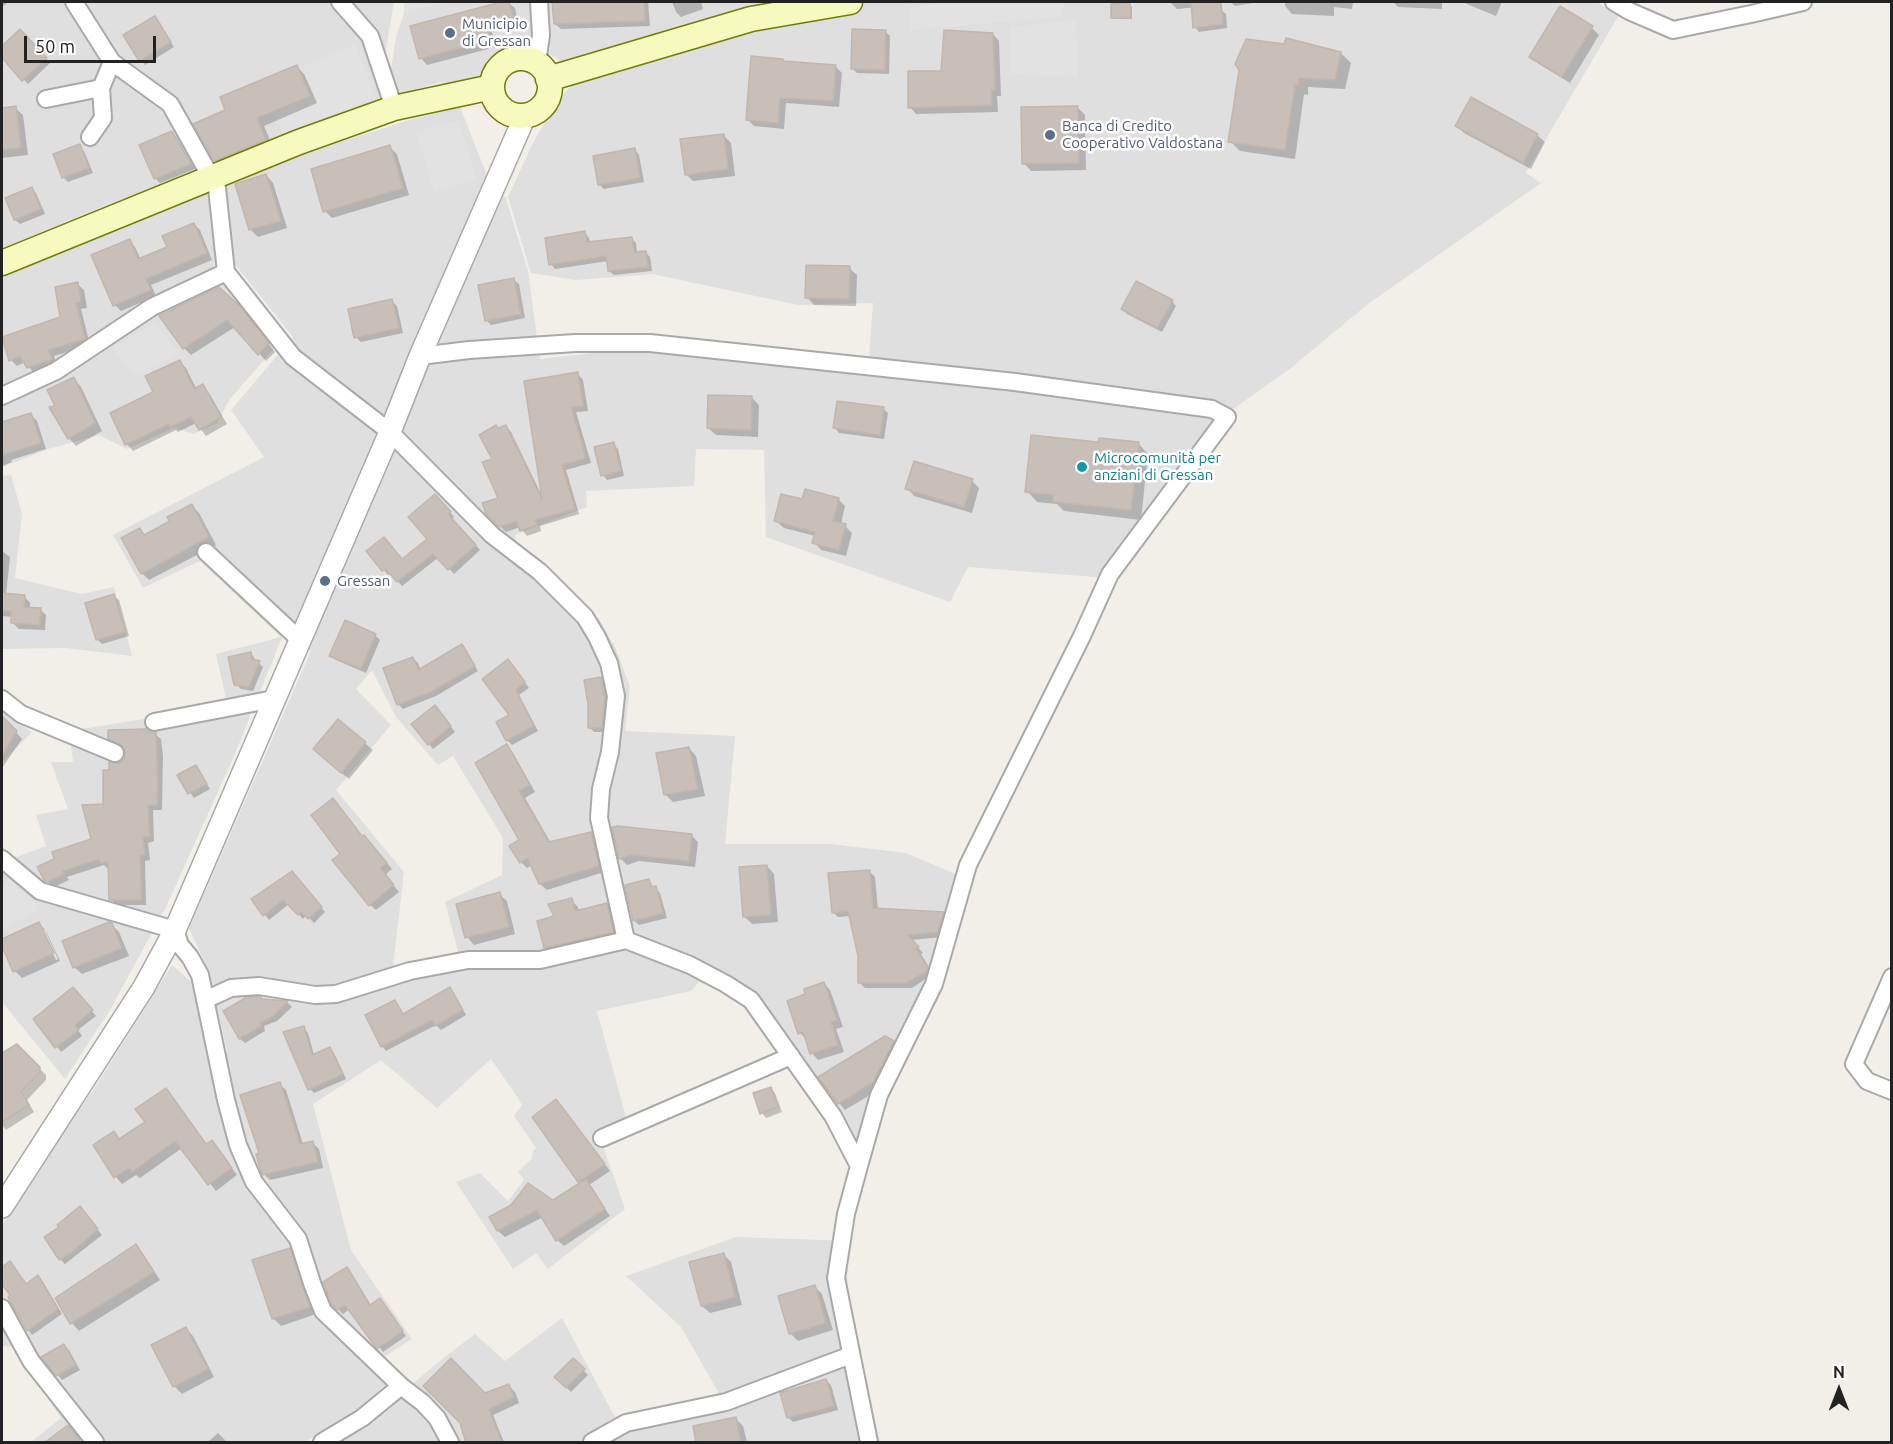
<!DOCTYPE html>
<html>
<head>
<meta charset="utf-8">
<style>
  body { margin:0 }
  #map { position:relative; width:1893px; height:1444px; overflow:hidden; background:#f2efe9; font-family:Ubuntu,sans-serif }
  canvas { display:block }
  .frame { position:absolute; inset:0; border:3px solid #222; pointer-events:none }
  .north { position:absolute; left:1809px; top:1360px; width:60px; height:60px; -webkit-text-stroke:4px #fff; paint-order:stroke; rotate:0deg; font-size:16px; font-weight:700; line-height:24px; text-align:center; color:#222 }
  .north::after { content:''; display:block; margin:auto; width:21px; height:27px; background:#222; clip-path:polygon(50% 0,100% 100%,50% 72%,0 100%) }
  .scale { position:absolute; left:24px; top:36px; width:132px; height:27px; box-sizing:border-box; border:3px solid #222; border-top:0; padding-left:8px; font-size:18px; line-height:21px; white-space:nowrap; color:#222; -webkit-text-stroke:4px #fff; paint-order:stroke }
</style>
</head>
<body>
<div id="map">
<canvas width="1893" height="1444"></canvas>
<div class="frame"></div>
<div class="north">N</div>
<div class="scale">50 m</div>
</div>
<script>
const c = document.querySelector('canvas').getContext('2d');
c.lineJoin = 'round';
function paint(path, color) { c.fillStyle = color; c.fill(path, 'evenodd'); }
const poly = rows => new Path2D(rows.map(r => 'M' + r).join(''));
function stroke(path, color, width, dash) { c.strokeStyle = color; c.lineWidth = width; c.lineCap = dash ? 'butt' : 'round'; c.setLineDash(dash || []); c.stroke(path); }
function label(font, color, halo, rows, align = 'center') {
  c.font = font + ' Ubuntu,sans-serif'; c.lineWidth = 5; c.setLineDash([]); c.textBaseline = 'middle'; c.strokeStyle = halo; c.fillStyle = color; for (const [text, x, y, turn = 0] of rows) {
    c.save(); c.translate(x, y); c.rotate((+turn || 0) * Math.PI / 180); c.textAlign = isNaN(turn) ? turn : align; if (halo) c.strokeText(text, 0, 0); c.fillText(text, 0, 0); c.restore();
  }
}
paint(poly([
  [2,2,394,2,386,49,381,103,195,177,119,200,2,248],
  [404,2,1597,2,1619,15,1526,173,1541,183,1368,304,1291,368,1236,407,1150,512,1108,578,968,567,950,602,766,537,764,450,696,449,694,486,586,491,587,507,515,535,516,543,599,619,616,649,630,687,625,731,735,736,725,844,831,844,906,853,967,879,946,958,853,1162,749,1011,723,991,699,982,691,991,597,1011,629,1128,603,1146,625,1209,548,1269,536,1253,513,1269,456,1182,480,1173,508,1201,524,1180,518,1172,532,1158,533,1151,536,1148,514,1116,522,1105,518,1098,491,1059,437,1108,381,1060,313,1104,351,1250,412,1339,381,1359,404,1378,363,1406,305,1442,31,1442,61,1418,14,1347,2,1346,2,1225,59,1138,94,1089,172,965,196,986,207,1057,227,1051,208,970,189,928,311,651,282,637,235,754,166,907,110,1010,65,1079,2,1002,2,846,14,858,46,846,36,815,68,809,51,762,73,762,69,731,156,717,226,699,216,654,281,637,200,561,143,588,113,535,264,457,231,410,293,337,234,263,225,183,337,143,406,121,460,107,486,173,506,199,528,271,540,359,627,349,868,374,873,303,798,305,652,274,576,280,531,273,508,197,533,143,554,106,574,82,556,57,519,47,500,55,483,74,457,85,441,82,394,96,391,69,396,37,404,13],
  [372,670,396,717,438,765,453,756,503,838,502,875,445,902,458,952,393,967,404,872,336,790,391,725,356,689],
  [210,188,218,249,212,272,278,344,230,399,217,423,194,434,174,428,127,449,99,435,48,449,5,466,2,466,2,267],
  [11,475,22,514,15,578,82,594,114,587,132,656,66,648,2,649,2,476],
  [2,708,32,732,2,763],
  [736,1237,852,1241,847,1267,848,1302,880,1442,338,1442,360,1428,442,1359,475,1334,505,1361,562,1318,617,1421,661,1407,720,1395,681,1327,626,1276]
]), '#e0dfdf');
paint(poly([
  [404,2,449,2,404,13],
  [950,2,1063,2,1063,17,909,30,910,7],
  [1076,20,1078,77,1010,74,1010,27],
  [355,44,377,96,283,135,274,113,314,96,302,67],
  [459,120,477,179,434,192,416,132],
  [155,322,179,355,134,376,113,348],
  [10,879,40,909,2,930,2,884]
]), '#e2e2e2');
paint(poly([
  [2,2,9,2,2,7],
  [507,2,515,8,519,25,492,32,496,47,427,65,421,58,412,27],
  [554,2,648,2,650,26,561,29,555,24],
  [672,2,701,2,703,9,681,17,676,12],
  [1170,2,1197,2,1197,7,1177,9],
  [1230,2,1259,2,1235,6],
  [1285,2,1353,2,1352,9,1334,7,1334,16,1292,14,1285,6],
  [1393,2,1442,2,1442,9,1398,7],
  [1462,2,1502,2,1496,16],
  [1130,5,1132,7,1132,19,1114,19,1112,17],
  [1221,10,1226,14,1227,28,1199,32,1195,27],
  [155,18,174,47,145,65,125,36],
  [1592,28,1599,35,1570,83,1539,64,1531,57],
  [20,31,50,63,28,84,2,56,2,48],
  [886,32,890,36,889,74,857,73,852,68],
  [993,34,999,41,1001,96,997,96,998,112,916,114,910,107,943,72],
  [1341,53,1351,63,1345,89,1308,87,1308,95,1304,94,1295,159,1240,151,1230,141,1240,70],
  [782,60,785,63,835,66,842,73,839,107,786,103,784,129,754,126,748,120],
  [297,67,304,74,317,103,264,126,273,147,223,168,215,160,227,111],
  [1077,107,1085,115,1086,170,1031,171,1024,163],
  [15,108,23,115,28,155,2,158,2,109],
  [1457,126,1537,135,1545,142,1531,169,1464,133],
  [172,132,176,137,195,169,160,183,155,178],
  [723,135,731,143,735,176,693,181,686,174],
  [79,146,84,151,93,173,68,182,64,178,55,155],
  [389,147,397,154,409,195,332,218,325,211],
  [635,150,639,155,644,182,604,189,599,184],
  [266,175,273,183,287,228,258,237,251,230,237,185],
  [32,189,36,193,45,214,20,224,15,220],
  [194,224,200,230,212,260,151,285,156,296,121,311,115,305,129,241,135,247,141,260,169,248],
  [585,233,589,238,590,243,631,238,636,243,637,253,645,252,650,257,652,271,614,275,609,271,608,261,555,269,551,264],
  [849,268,857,275,856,306,814,305,807,297],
  [514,280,519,284,525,318,491,325,486,320],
  [77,284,84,290,87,308,81,309,90,345,54,356,57,365,34,373,25,362,17,366,11,360,62,318],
  [392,301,397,306,403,333,361,342,356,337],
  [1172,301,1176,306,1162,332,1127,314,1122,309],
  [239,307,275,352,266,361,235,327,191,355,184,348],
  [179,362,186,368,197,390,202,386,209,393,227,424,206,436,196,423,178,432,176,430,133,451,127,444,155,393],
  [578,374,583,380,588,411,576,412,591,463,566,470,579,514,540,526,541,531,527,536,520,527,506,532,487,513,500,499,494,459,499,430,506,426,511,432,542,496],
  [74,379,81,387,102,431,76,446,69,438,57,407],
  [752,398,759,405,758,437,716,435,708,428],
  [883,409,888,413,884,439,839,433,835,428],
  [31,415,37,421,46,449,11,460,12,462,2,466,2,424],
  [1138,443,1148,454,1141,520,1064,511,1057,504,1037,502,1027,491,1100,444],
  [613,444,618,449,624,476,607,480,603,475],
  [972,481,979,488,972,513,914,496,907,488],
  [838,499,845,506,841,524,845,526,852,533,846,556,821,550,814,542,815,536,784,528,776,521,803,501],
  [440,500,454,517,452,519,480,550,454,574,439,557,402,586,391,573,388,575,384,570,402,560,429,539],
  [192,506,199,513,216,545,149,580,142,573,140,530,146,536,172,522],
  [2,551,10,557,6,595,24,596,30,603,30,609,40,609,46,615,45,630,19,629,12,622,13,617,2,616],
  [114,596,119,600,129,636,102,644,98,640],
  [375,635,380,640,366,673,336,660,331,656],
  [466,651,478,671,436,696,403,709,398,704,413,658,418,663,421,671],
  [251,653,256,661,263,667,253,691,241,689,236,684],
  [512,666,529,688,519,695,538,731,512,745,507,740,511,716],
  [601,679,605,683,609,702,606,732,594,732,590,728],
  [439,711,455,732,433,749,429,744],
  [2,716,22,739,2,768],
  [338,721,373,750,349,779,322,757],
  [149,733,155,734,161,739,163,756,162,810,153,810,154,841,148,843,150,860,145,861,146,905,116,905,111,899,110,867,107,868,104,865,67,877,69,880,54,887,50,884,44,878,92,840,104,805,111,772,126,757,126,749,115,744,110,738],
  [507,746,513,753,535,792,525,798,551,843,591,833,597,840,604,872,547,890,540,884,532,865,527,868,521,862,521,840],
  [689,748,696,756,705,796,673,802,666,795],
  [196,766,210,789,194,798,179,776],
  [691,835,698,842,695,867,639,861,627,865,620,858],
  [363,837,370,842,392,869,385,875,399,892,376,910,370,905,342,854],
  [767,866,774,874,778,922,752,924,744,916],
  [869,871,875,877,878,910,943,913,948,919,943,937,911,940,923,953,921,954,933,974,912,988,865,988,859,982,859,956,850,916,838,917,833,912],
  [296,878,325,912,314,923,306,915,303,919,289,904,269,920,253,899],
  [649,880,654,888,660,893,667,918,639,925,634,920],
  [499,894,507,901,515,934,474,945,467,937],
  [571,900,578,907,579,911,607,904,614,911,620,939,552,955,545,948,556,917],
  [39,923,46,931,60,961,22,978,15,971,2,941],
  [41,930,45,930,58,959,56,960],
  [111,924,119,932,129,956,82,974,74,967],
  [824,983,830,990,843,1027,836,1029,844,1052,818,1060,812,1053,807,1040,800,1033,807,995],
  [449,989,454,994,466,1015,441,1030,436,1025,386,1051,382,1046,395,1001,404,1015],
  [78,994,96,1016,78,1030,82,1036,61,1052,35,1019],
  [263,1001,288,1003,292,1007,277,1021,264,1026,265,1031,245,1043,240,1039,225,1012],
  [303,1028,308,1033,314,1055,330,1048,334,1053,346,1079,314,1093,310,1089],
  [893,1042,900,1049,880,1089,845,1110,839,1103],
  [16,1046,46,1075,46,1080,27,1100,34,1112,6,1130,2,1125,2,1055],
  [279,1084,286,1090,303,1144,312,1142,319,1149,323,1168,270,1180,264,1174,261,1154],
  [770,1088,775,1093,782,1112,766,1118,762,1113],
  [165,1090,172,1096,207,1145,218,1149,237,1175,216,1191,182,1148,140,1178,136,1175,122,1184,116,1177,95,1145,113,1133,120,1140,147,1123],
  [562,1107,610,1171,589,1185,610,1216,564,1246,557,1240,543,1217,505,1237,498,1231,491,1217,552,1202,581,1184,579,1181],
  [84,1213,102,1235,65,1264,60,1259],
  [136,1246,143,1254,160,1280,79,1331,72,1323,57,1298],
  [289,1250,297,1257,316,1314,281,1326,273,1318],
  [723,1254,731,1262,742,1305,710,1313,702,1306,691,1263],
  [10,1263,27,1285,38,1277,43,1282,62,1314,32,1335,28,1330,12,1295,2,1281,2,1269],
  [347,1269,352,1274,371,1306,384,1305,406,1336,383,1352,350,1309,343,1314,333,1304],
  [814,1286,822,1294,833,1330,798,1341,790,1333],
  [186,1329,193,1336,214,1377,182,1394,174,1386],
  [64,1346,69,1350,80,1370,62,1380,43,1357],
  [573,1360,588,1375,571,1392,556,1377],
  [826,1380,831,1385,838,1410,793,1422,789,1418,782,1394],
  [509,1386,515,1392,519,1403,493,1415,504,1442,467,1442,485,1394],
  [736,1419,743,1426,747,1442,698,1442],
  [218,1433,227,1442,208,1442]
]), '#0003');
const building = poly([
  [501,2,509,2,514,18,486,25,491,40,419,59,410,26,501,2],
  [552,2,644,2,645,21,554,24,552,2],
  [1191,2,1221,2,1223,24,1193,28,1191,2],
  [1130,3,1131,18,1111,18,1111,4,1130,3],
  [1560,6,1593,26,1562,77,1529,57,1560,6],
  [155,16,171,42,139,61,123,35,155,16],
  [20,29,47,58,22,81,2,58,2,46,20,29],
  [852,29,886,30,885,70,851,69,852,29],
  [944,30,993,33,995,90,991,90,992,105,908,108,908,71,941,71,944,30],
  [1286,38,1341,52,1335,80,1299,78,1298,86,1295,85,1285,150,1228,142,1239,70,1235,64,1246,39,1284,44,1286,38],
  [751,56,783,59,783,61,836,65,833,101,780,98,778,123,746,120,751,56],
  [297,65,310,96,257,118,266,140,214,161,193,124,225,110,220,97,297,65],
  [1471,97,1538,134,1523,163,1455,126,1471,97],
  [16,106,21,148,2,150,2,108,16,106],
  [1078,106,1079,163,1022,164,1021,107,1078,106],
  [172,131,191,164,154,179,139,145,172,131],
  [724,134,728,169,685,175,680,139,724,134],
  [80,144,89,168,62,178,53,154,80,144],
  [390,145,403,188,323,212,311,169,390,145],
  [635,148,640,178,598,185,593,156,635,148],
  [266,174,281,221,249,230,235,184,266,174],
  [32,187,41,209,14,220,5,198,32,187],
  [194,223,207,253,146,279,151,290,113,306,91,255,130,239,138,259,167,247,162,236,194,223],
  [585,231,587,242,632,237,634,252,646,251,648,267,608,271,606,256,549,265,545,238,585,231],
  [806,265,850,266,849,299,805,298,806,265],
  [514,278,521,314,485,321,478,285,514,278],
  [1136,281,1173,300,1157,328,1121,309,1136,281],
  [78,282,81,302,76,303,85,339,48,350,52,359,27,368,20,356,9,361,2,337,60,317,55,287,78,282],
  [219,287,240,306,269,343,258,355,227,320,183,349,159,316,219,287],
  [392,299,399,328,354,338,348,309,392,299],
  [180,360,194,389,203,384,221,417,199,430,191,417,170,427,169,424,125,445,110,413,153,392,145,376,180,360],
  [578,372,583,406,571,407,586,458,562,465,575,509,535,520,537,525,520,531,516,521,499,527,486,514,482,503,498,498,482,462,492,459,479,435,496,425,498,428,506,425,542,499,524,381,578,372],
  [74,377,95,423,68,439,49,407,55,406,47,390,74,377],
  [708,395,752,396,751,430,707,428,708,395],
  [837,401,884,407,880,435,833,428,837,401],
  [31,413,41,443,2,455,2,422,31,413],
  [1031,435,1098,442,1099,438,1139,442,1131,510,1053,502,1053,495,1025,492,1031,435],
  [614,442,621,471,601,476,594,447,614,442],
  [914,461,973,479,964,507,905,489,914,461],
  [805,489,839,498,833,521,846,524,839,550,812,543,815,532,774,521,781,494,802,499,805,489],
  [435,494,451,512,448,514,476,545,448,570,433,554,397,582,386,569,382,571,366,551,384,537,402,559,427,539,408,517,435,494],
  [192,504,209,537,141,574,121,538,140,528,144,535,170,521,167,517,192,504],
  [2,593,25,595,24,607,41,608,40,625,11,623,11,611,2,611,2,593],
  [114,594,125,632,96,640,85,603,114,594],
  [345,620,376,634,361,669,329,656,345,620],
  [462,644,475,666,431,692,397,705,383,668,413,657,418,670,462,644],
  [251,652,252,659,260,661,249,687,234,685,228,657,251,652],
  [508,659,525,682,516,690,534,726,506,741,496,722,509,715,482,679,508,659],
  [601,677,605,697,602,728,588,728,588,704,584,680,601,677],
  [435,705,451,726,428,745,411,724,435,705],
  [2,716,17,731,2,756,2,716],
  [338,719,366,742,341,773,313,749,338,719],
  [146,729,150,732,156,732,158,784,157,805,148,805,150,836,143,837,145,855,140,856,142,900,109,900,108,862,100,863,99,859,63,871,64,874,47,882,45,882,37,867,54,859,52,852,91,839,82,805,103,804,103,770,109,770,109,762,117,763,122,761,125,756,125,751,123,746,108,739,108,730,146,729],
  [507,744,530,785,519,791,549,842,591,832,599,866,539,884,527,858,520,863,509,846,519,840,475,763,507,744],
  [689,747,698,789,664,795,656,753,689,747],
  [196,765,207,784,188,794,177,775,196,765],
  [333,798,362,836,364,835,387,863,380,868,394,885,369,906,332,860,340,854,311,815,333,798],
  [618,826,692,834,689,861,632,855,619,859,612,827,618,826],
  [767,865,771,915,743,917,739,867,767,865],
  [870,870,873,908,944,912,938,932,908,935,919,947,916,948,928,968,927,971,906,983,858,983,858,956,848,911,832,913,828,873,870,870],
  [292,871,322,907,308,919,301,912,298,915,283,900,263,916,251,899,292,871],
  [649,879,651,887,656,886,663,913,633,921,625,885,649,879],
  [500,892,509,927,465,938,456,904,500,892],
  [572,898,575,911,607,903,614,932,544,948,537,921,554,916,548,904,572,898],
  [39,922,54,953,13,972,2,946,2,939,39,922],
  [109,922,112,923,122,948,73,968,62,941,109,922],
  [824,982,837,1020,831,1022,838,1045,810,1054,803,1032,798,1034,787,1001,805,994,804,989,824,982],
  [73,987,93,1010,75,1025,79,1030,55,1048,33,1019,73,987],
  [450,987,463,1010,435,1026,432,1020,381,1047,365,1015,395,1000,403,1014,450,987],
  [247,997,261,997,262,999,288,1001,272,1017,260,1022,261,1026,239,1039,223,1011,247,997],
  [304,1026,312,1055,330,1047,343,1074,308,1090,283,1032,304,1026],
  [885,1036,894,1041,873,1082,838,1104,818,1077,885,1036],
  [17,1044,40,1067,40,1072,21,1092,29,1105,2,1122,2,1053,17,1044],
  [280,1082,300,1144,313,1141,318,1162,262,1175,256,1154,259,1153,240,1095,280,1082],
  [771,1087,778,1107,760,1114,753,1093,771,1087],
  [166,1088,206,1144,212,1140,232,1168,208,1185,175,1141,132,1172,129,1168,114,1178,93,1145,114,1131,119,1139,145,1122,135,1109,166,1088],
  [556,1099,605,1164,578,1182,532,1117,556,1099],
  [586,1179,605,1209,556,1241,537,1210,497,1231,489,1217,511,1205,528,1183,553,1200,586,1179],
  [80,1206,98,1229,71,1253,59,1260,44,1237,59,1227,57,1225,80,1206],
  [136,1244,154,1272,70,1324,55,1298,136,1244],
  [290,1248,310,1307,272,1319,252,1260,290,1248],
  [724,1253,735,1297,701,1306,689,1262,724,1253],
  [10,1261,26,1284,38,1275,58,1309,27,1331,8,1297,10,1295,2,1284,2,1267,10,1261],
  [347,1267,370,1305,380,1298,403,1331,377,1349,345,1305,337,1310,332,1305,323,1282,347,1267],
  [815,1285,826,1323,789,1334,778,1296,815,1285],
  [186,1327,208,1369,173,1387,151,1345,186,1327],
  [64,1344,76,1365,56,1376,41,1357,64,1344],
  [451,1358,485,1393,509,1384,514,1397,489,1409,502,1443,466,1443,460,1423,423,1386,451,1358],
  [573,1358,585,1369,566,1388,554,1377,573,1358],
  [826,1379,834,1406,787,1418,780,1393,826,1379],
  [736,1417,741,1443,696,1443,693,1426,736,1417],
  [68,1425,80,1439,76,1443,44,1443,68,1425]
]);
paint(building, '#c7bfb8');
stroke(building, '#c4b6ab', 1.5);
const minor = poly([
  [74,2,112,62,170,104,217,188,226,272,293,357,390,432,492,535,540,572,585,617,597,637,609,663,616,696,610,752,601,789,599,818,626,940],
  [340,2,370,36,394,108],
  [1614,2,1629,11,1673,30,1751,14,1803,2],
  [537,63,541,35,539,2],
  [46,99,101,88],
  [90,137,103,118,101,88,112,62],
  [420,356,469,350,575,343,650,343,1015,382,1212,409,1227,417,1110,574,1082,636,968,865,934,984,879,1095,859,1166],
  [2,396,56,371,152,307,226,272],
  [206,552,300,640],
  [2,699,21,714,115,753],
  [154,722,274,699],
  [2,859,40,891,175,930,180,945,190,957,200,975,226,1100,238,1145,254,1182,298,1239,313,1286,323,1311,401,1386,423,1403,437,1418,450,1442],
  [1892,977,1854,1064,1867,1081,1892,1091],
  [205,1000,231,988,259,986,315,995,336,994,410,971,468,960,540,960,626,940,690,965,726,984,751,1000,833,1116,859,1166,846,1214,836,1278,869,1442],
  [602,1138,791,1056],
  [2,1308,31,1361,95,1442],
  [322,1442,362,1418,401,1386],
  [592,1442,626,1423,726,1402,851,1355]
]);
const tertiary = poly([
  [2,1207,144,987,175,930,390,432,420,356,525,116]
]);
const secondary = poly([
  '492 87a29 29 0 1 1 58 0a29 29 0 1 1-58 0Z',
  [548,79,751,19,850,2],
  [2,263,299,142,394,108,492,87]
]);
stroke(minor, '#a9a9a9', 20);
stroke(tertiary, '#a9a9a9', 24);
stroke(secondary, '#707d05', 27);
stroke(minor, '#fff', 16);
stroke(tertiary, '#fff', 21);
stroke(secondary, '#f7fabf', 24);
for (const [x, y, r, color] of [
  [450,33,6,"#5c6f8a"],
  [1050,135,6,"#5c6f8a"],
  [1082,467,6,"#0f9aa8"],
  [325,581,6,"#5c6f8a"]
]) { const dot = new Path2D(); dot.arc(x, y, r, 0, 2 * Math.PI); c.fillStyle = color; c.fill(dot); stroke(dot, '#fff', 2); }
label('15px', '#4e5e75', '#fff', [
  ["Municipio",462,24],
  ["di Gressan",462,41],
  ["Banca di Credito",1062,126],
  ["Cooperativo Valdostana",1062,143],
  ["Gressan",337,581]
], 'left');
label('15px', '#0d838f', '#fff', [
  ["Microcomunità per",1094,458],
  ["anziani di Gressan",1094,475]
], 'left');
</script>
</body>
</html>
